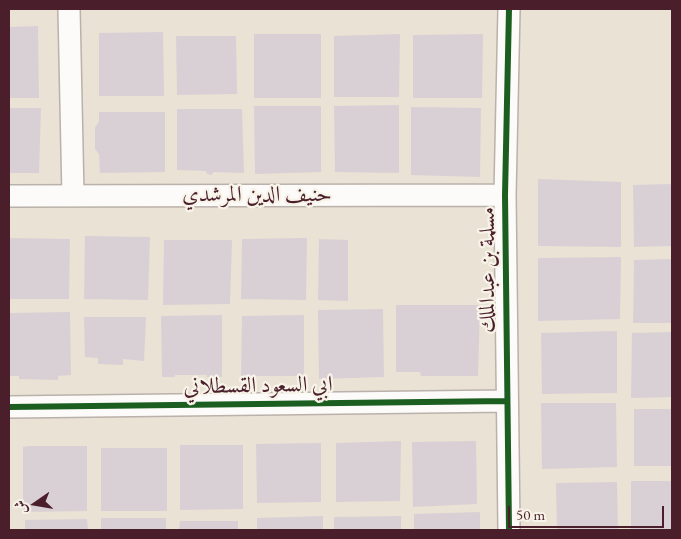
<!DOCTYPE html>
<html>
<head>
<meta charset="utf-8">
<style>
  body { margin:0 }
  #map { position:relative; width:681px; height:539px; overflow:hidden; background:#eae2d5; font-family:"EB Garamond",Amiri,serif }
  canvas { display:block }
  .frame { position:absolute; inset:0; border:10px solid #4a1f2b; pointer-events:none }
  .north { position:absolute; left:10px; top:479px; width:50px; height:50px; -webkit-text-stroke:4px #f7f3e8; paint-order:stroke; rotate:257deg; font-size:14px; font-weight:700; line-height:20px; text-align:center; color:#4a1f2b }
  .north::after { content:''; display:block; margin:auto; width:18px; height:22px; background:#4a1f2b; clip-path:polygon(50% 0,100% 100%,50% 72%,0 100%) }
  .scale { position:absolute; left:508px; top:506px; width:156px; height:22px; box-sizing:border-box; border:2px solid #4a1f2b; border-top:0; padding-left:6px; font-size:15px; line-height:18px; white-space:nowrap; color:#4a1f2b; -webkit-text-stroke:4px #f7f3e8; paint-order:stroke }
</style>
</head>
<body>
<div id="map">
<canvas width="681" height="539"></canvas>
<div class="frame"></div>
<div class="north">ش</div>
<div class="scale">50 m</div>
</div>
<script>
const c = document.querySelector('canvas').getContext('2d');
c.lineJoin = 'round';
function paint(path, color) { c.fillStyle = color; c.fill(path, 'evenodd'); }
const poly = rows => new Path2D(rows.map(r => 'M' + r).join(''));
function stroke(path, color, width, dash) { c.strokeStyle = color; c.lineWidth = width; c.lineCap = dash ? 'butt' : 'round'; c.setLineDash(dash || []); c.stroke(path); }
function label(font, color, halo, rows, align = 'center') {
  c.font = font + ' "EB Garamond",Amiri,serif'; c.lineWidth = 4.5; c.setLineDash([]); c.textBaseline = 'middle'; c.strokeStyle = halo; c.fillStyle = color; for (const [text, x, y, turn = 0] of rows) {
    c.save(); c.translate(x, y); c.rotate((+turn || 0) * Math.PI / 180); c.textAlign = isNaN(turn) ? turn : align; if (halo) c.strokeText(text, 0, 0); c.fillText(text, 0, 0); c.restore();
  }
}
paint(poly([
  [38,26,39,98,9,98,9,27],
  [163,32,164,96,99,96,99,33],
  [254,34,321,34,321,98,254,98],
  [400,34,399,97,334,97,334,36],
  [483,34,482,98,413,98,413,35],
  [176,36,236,36,237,94,177,95],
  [399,105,399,173,335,172,334,106],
  [254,106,321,106,321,172,255,174],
  [411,107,481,108,480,177,411,175],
  [9,108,41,108,39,173,9,173],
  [177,109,242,109,244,173,214,172,211,175,207,174,206,171,177,170],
  [99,112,165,112,165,172,100,173,99,154,95,149,95,127,99,122],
  [538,179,621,182,621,247,538,246],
  [672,184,672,246,634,247,633,185],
  [85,236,150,237,148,300,84,299],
  [9,238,70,239,69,299,9,299],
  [307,238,306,300,241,299,242,239],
  [319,239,348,240,348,301,318,300],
  [164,240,232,240,230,304,163,305],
  [621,257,620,319,538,321,538,258],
  [672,259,672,323,633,323,634,260],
  [396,305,480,305,478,376,421,376,420,372,396,372],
  [383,309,384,377,319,379,318,310],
  [70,312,71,375,58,376,58,380,19,379,19,376,9,376,9,313],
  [222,315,222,377,207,377,207,375,175,375,175,377,162,377,161,316],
  [304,315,304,376,241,376,242,316],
  [84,317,146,317,144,361,123,359,123,365,98,364,98,358,85,357],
  [617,331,617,393,542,394,541,333],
  [672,332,672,397,631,398,632,333],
  [541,403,616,403,617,467,542,469],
  [634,409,672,409,672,466,634,466],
  [401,441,400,501,336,502,336,443],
  [476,441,477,504,413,507,412,442],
  [321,443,321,502,257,503,256,444],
  [180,445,243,445,243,509,180,510],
  [28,446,87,446,87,511,23,512,23,447],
  [101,448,167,448,167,511,101,511],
  [631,481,672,481,672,530,631,530],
  [617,482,618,530,557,530,556,483],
  [480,512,480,530,414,530,414,514],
  [323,516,323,530,257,530,257,518],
  [401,516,401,530,334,530,334,517],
  [101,518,166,518,166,530,101,530],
  [87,519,88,530,25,530,25,520],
  [180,521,238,521,238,530,179,530]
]), '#d9d0d5');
const minor = poly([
  [69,9,73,196],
  [9,196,505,195],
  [9,407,507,401],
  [509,530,505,195,509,9]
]);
stroke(minor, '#bab1aa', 24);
stroke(minor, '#fcfbf9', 21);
stroke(poly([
  [9,407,507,401],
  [509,530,505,195,509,9]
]), '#1b5e20', 6);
label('22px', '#4a1f2b', '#f7f3e8', [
  ["حنيف الدين المرشدي",257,195],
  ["مسلمة بن عبدالملك",488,270,-90],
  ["ابي السعود القسطلاني",258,386,-1]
]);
</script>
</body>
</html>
